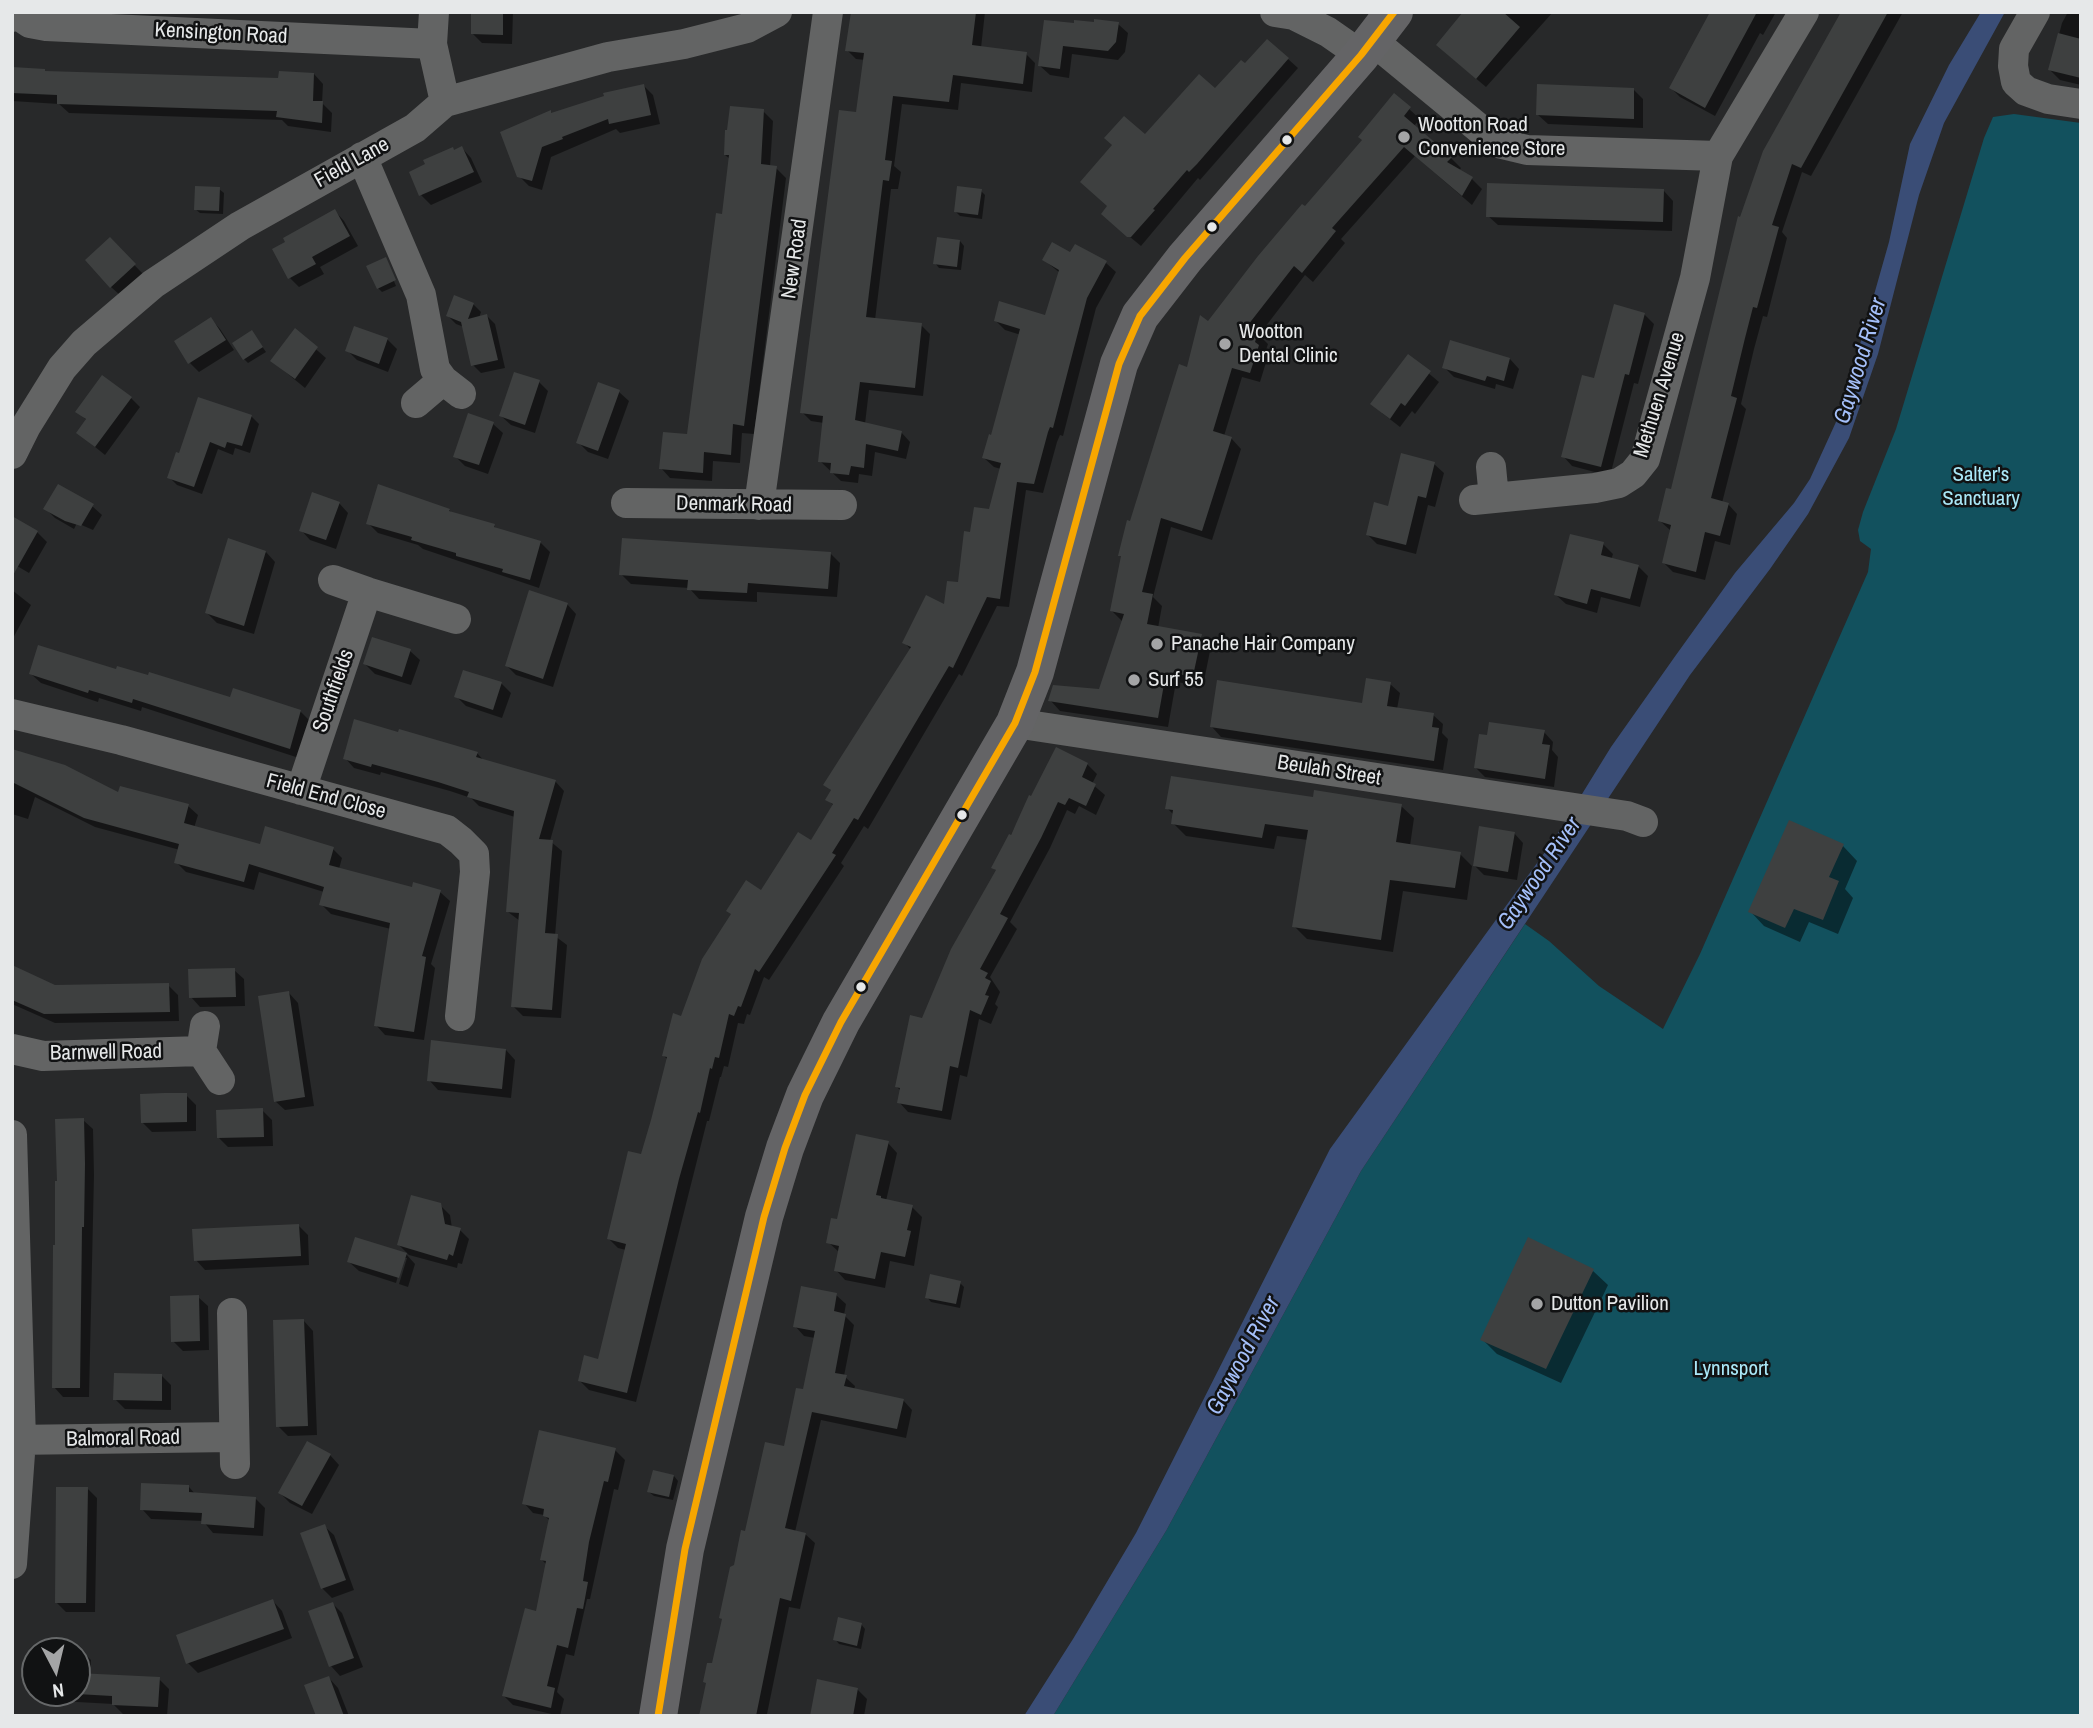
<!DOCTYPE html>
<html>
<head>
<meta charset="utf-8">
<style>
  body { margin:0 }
  #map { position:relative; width:2093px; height:1728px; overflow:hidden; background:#28292a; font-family:"Archivo Narrow",sans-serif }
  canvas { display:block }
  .frame { position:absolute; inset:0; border:14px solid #e6e8e9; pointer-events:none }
  .north { position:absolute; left:21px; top:1637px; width:70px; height:70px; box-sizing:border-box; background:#111213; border:2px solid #666869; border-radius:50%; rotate:173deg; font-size:19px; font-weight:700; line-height:28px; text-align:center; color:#e6e8e9 }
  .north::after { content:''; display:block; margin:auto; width:24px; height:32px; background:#a4a5a6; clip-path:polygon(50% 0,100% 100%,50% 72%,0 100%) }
</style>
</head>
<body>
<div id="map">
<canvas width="2093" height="1728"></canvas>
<div class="frame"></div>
<div class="north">N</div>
</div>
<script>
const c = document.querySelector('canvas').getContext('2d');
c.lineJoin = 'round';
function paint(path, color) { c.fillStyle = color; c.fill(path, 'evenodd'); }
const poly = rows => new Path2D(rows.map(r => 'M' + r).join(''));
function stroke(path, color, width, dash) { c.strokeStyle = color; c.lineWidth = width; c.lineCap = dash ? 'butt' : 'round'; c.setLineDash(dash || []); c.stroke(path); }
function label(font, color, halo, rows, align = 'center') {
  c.font = font + ' "Archivo Narrow",sans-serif'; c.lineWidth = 5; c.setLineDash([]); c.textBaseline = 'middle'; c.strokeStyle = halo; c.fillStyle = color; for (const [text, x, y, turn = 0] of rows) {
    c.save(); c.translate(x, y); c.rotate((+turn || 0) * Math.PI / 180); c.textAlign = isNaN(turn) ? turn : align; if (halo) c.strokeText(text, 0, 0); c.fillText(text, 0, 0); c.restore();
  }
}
paint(poly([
  [2014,114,2081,123,2081,1716,1053,1716,1166,1531,1361,1171,1525,924,1549,941,1599,986,1663,1029,1700,954,1868,572,1871,549,1860,541,1858,530,1863,512,1896,429,1984,138,1993,117]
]), '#12515e');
paint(poly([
  [1981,12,2005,12,1944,123,1919,195,1878,354,1849,438,1808,514,1770,569,1690,675,1361,1171,1166,1531,1053,1716,1024,1716,1073,1639,1136,1533,1330,1149,1553,841,1611,747,1676,655,1735,573,1794,503,1810,479,1841,411,1889,242,1910,144,1949,65]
]), '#3a4d76');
paint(poly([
  [473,12,513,12,512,44,482,43,472,33],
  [852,12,985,12,981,48,1026,54,1035,63,1032,92,961,83,958,110,902,104,894,166,901,172,898,189,891,189,875,320,921,325,930,334,923,396,869,390,865,424,901,432,910,442,906,459,875,452,872,476,859,474,858,483,841,481,820,461,824,423,811,421,802,412,858,114,865,60,856,59,847,50],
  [1468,12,1553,12,1486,87,1447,54],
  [1717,12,1776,12,1763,35,1760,33,1715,116,1680,97,1671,88],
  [1843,12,1903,12,1811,176,1802,172,1782,232,1787,238,1767,317,1763,316,1754,349,1741,404,1746,409,1722,503,1728,504,1737,514,1730,545,1715,541,1705,580,1673,572,1664,563,1670,530,1660,521],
  [2068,12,2081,12,2081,85,2060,80,2050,70,2062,23],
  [1118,24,1128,33,1125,52,1118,60,1072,54,1069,78,1050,75,1040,66,1075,25],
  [1288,59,1298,68,1200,180,1198,178,1141,246,1113,223,1145,137,1215,90],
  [12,69,46,73,280,80,314,74,323,84,322,103,332,113,331,132,288,126,282,120,69,113,59,104,12,101],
  [644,86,653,95,660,124,620,133,616,129,551,157,542,190,529,186,519,176,550,112,552,114],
  [1634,90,1643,99,1643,128,1548,124,1538,115],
  [1395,96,1420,119,1414,126,1451,158,1461,168,1459,171,1472,179,1482,189,1472,205,1415,156,1341,239,1345,243,1313,282,1305,275,1259,335,1268,344,1265,353,1268,356,1260,382,1242,377,1224,436,1231,438,1241,449,1212,540,1171,527,1153,597,1162,606,1158,628,1201,636,1211,646,1203,686,1176,682,1168,727,1060,711,1050,700,1100,691,1123,622,1112,611,1131,523,1188,369,1208,323,1364,140],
  [763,111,773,121,770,167,776,168,786,178,754,434,742,433,740,463,713,461,712,481,670,478,661,468,688,436,723,216,730,159,725,155],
  [462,148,471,158,482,182,431,205,421,195,455,151],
  [219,189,224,193,223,214,200,213,195,209],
  [981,191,985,195,982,219,960,216,956,212],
  [1664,191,1673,201,1672,231,1498,225,1488,216],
  [335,211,344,221,358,246,320,267,324,274,299,287,290,278],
  [110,240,144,275,121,296,111,287],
  [960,241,964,246,961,270,939,268,935,263],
  [1076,246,1106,263,1116,272,1096,308,1063,436,1060,435,1057,442,1043,493,1026,490,1009,607,997,606,962,676,959,674,868,829,864,826,841,863,844,866,769,980,764,977,750,1015,747,1014,744,1024,738,1023,728,1067,724,1066,721,1077,720,1077,709,1121,707,1121,636,1402,589,1390,580,1381,599,1361,626,1250,618,1248,608,1238,642,1156,668,1060,664,1056,682,1018,762,892,811,842,834,806,827,799,832,791,826,785,911,650,904,642,945,606,959,584,972,534,991,511,1001,469,994,467,984,458,992,437,1021,335,1005,330,996,321,1046,317,1060,273,1044,260,1071,255],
  [386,262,396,286,382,292,378,288],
  [473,304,481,312,479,318,487,316,495,324,505,368,481,373,473,365,464,327,456,324,448,316],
  [1644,314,1654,324,1638,384,1634,383,1610,476,1572,466,1563,456,1595,381],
  [211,319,220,329,234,350,199,372,190,363],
  [295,331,326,358,305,388,272,361],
  [252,332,266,352,248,363,244,359],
  [387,339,397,349,388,372,357,360,347,350],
  [1408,356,1439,382,1415,414,1412,411,1400,427,1382,413],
  [1510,359,1519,369,1513,389,1496,384,1495,389,1454,377,1444,367],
  [539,382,548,391,535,433,511,425,501,416],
  [619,392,629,401,608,459,588,452,578,442],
  [131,398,140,407,105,455,78,433,87,421,78,411],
  [251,416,259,424,250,453,235,448,233,455,218,449,202,494,177,485,169,477,177,454],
  [493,424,503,433,488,474,465,466,455,456],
  [1434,464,1444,473,1435,507,1428,505,1416,554,1377,544,1368,535,1389,508],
  [339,503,348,513,336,549,310,540,301,530],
  [92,506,102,515,93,530,77,523,74,529,55,518,45,508],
  [449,510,453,514,494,526,498,531,540,542,550,552,539,588,423,549,418,545,378,533,368,523],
  [37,532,47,542,29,573,12,563],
  [1603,544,1613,554,1611,560,1638,566,1648,576,1640,607,1601,597,1597,613,1566,604,1556,595],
  [266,552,275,562,254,634,217,623,207,613],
  [830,553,840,563,837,597,757,592,757,602,699,599,689,588,631,584,621,574],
  [12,590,31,605,12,640],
  [567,604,576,614,553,687,516,675,507,666],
  [410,651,420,660,411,685,375,674,365,664],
  [118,672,231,699,300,711,310,721,299,758,142,707,141,711,99,698,98,702,41,683,31,674],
  [501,683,511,693,502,718,466,706,456,696],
  [1390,684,1400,693,1397,709,1433,715,1443,724,1442,733,1448,739,1443,770,1221,737,1212,727,1364,705],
  [1544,732,1553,742,1552,750,1558,757,1554,787,1485,777,1475,767],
  [1057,749,1087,764,1097,774,1092,784,1105,795,1096,815,1079,806,1075,814,1067,810,1050,848,1010,922,1017,929,990,977,1000,992,995,1004,998,1007,991,1024,979,1019,967,1077,960,1075,951,1120,908,1112,899,1102,901,1091,896,1086,923,1020,997,871,993,868],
  [12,750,119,794,188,806,198,815,194,828,261,846,333,849,342,858,339,869,413,889,440,892,450,901,431,964,435,968,424,1040,385,1035,376,1025,391,929,331,914,321,904,324,892,259,872,254,890,186,872,176,862,180,850,95,827,35,797,28,819,12,814],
  [477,753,485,762,555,781,564,791,550,841,562,851,555,936,567,945,561,1018,523,1016,513,1006,520,921,508,912,515,817,479,806,471,798,450,791,381,772,380,775,354,768,345,758],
  [1314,799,1401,806,1414,818,1410,846,1460,854,1472,866,1467,900,1403,891,1393,952,1307,939,1294,926,1308,840,1277,836,1274,849,1186,836,1173,823,1174,815,1167,808],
  [1514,833,1523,843,1517,880,1484,875,1475,866],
  [1843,846,1857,861,1845,889,1853,898,1838,934,1809,922,1800,942,1764,926,1750,911],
  [12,967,54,987,168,985,178,995,179,1021,55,1023,12,1004],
  [234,970,244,979,245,1006,200,1007,191,997],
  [289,993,298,1003,314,1106,285,1110,275,1101],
  [506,1050,515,1060,511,1098,438,1090,429,1080],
  [186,1095,196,1105,196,1131,152,1132,142,1122],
  [262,1110,272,1120,273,1146,228,1147,219,1138],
  [83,1120,93,1129,94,1175,89,1397,63,1397,54,1387],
  [888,1143,897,1153,886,1201,912,1207,922,1217,914,1266,890,1261,885,1288,845,1280,836,1270,839,1252,828,1242],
  [440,1205,450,1215,452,1228,460,1230,469,1239,462,1264,458,1263,457,1268,409,1255,399,1245],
  [298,1225,308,1235,309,1265,205,1270,196,1260],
  [406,1254,415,1264,408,1287,399,1284,407,1258,403,1258,396,1283,359,1271,349,1262],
  [1593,1271,1608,1285,1561,1383,1497,1354,1482,1339],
  [960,1283,964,1287,960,1308,931,1302,927,1297],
  [836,1295,846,1304,844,1315,854,1325,844,1376,855,1386,854,1390,903,1400,912,1410,906,1438,821,1420,795,1532,805,1534,815,1543,800,1609,789,1607,767,1714,774,1716,701,1716,723,1620,721,1618,735,1567,746,1533,786,1448,804,1391,815,1338,804,1336,795,1326],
  [198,1297,208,1306,209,1350,183,1351,173,1341],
  [304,1321,313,1331,317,1435,288,1436,278,1426],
  [162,1376,171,1385,171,1410,125,1409,115,1399],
  [615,1450,625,1460,618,1490,614,1489,590,1599,587,1599,574,1656,566,1654,557,1692,564,1699,560,1716,513,1705,504,1696,537,1613,547,1565,542,1560,550,1521,544,1515,533,1513,524,1503],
  [330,1455,339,1465,312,1514,290,1503,280,1493],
  [674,1476,678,1481,673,1500,654,1496,649,1492],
  [189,1487,196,1495,255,1498,265,1508,263,1536,213,1533,203,1521,151,1519,142,1509],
  [87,1488,97,1498,95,1612,66,1612,56,1602],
  [324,1526,334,1535,354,1590,332,1598,322,1588],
  [273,1601,282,1611,292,1638,198,1673,188,1663],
  [333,1604,342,1613,363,1667,340,1676,331,1666],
  [861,1624,865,1629,861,1649,839,1644,835,1639],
  [52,1648,81,1650,91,1660,90,1675,159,1679,169,1689,167,1716,123,1714,113,1704,59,1701,51,1693,77,1693,77,1651,52,1651],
  [329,1678,338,1688,349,1716,317,1716],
  [857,1689,867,1699,864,1716,811,1716]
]), '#0007');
paint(poly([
  [471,12,503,12,503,35,471,34],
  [851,12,976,12,972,45,1027,52,1023,84,953,75,949,102,893,96,885,160,892,161,889,181,883,180,866,317,922,323,915,388,860,382,855,420,902,431,898,451,866,444,864,468,851,466,849,475,830,473,831,463,818,462,823,416,800,413,839,110,856,112,864,53,845,51],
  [1463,12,1503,12,1520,27,1476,79,1436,45],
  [1710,12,1757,12,1705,108,1669,88],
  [1841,12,1888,12,1801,168,1792,164,1772,225,1779,227,1757,308,1753,307,1745,338,1731,396,1737,398,1711,498,1729,503,1720,536,1705,532,1696,572,1662,563,1671,525,1658,521,1666,488,1671,489,1738,216,1740,217,1763,151],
  [1094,19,1119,22,1116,42,1108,51,1063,46,1060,69,1038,66,1044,20,1074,23,1074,20,1094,22],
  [2058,33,2081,39,2081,78,2048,70],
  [1267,39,1289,58,1197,164,1189,172,1187,170,1153,209,1155,210,1131,237,1127,237,1101,214,1107,206,1080,182,1112,145,1104,138,1124,116,1145,134,1199,74,1215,88,1241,60,1245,63],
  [12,67,45,69,45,71,278,78,279,71,314,73,313,101,323,101,322,123,276,117,277,111,57,104,57,95,12,93],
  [644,84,651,115,609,124,608,119,562,137,563,139,542,147,532,181,517,177,500,132,551,110,551,113,604,96,603,93],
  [1537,84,1634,88,1634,119,1536,115],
  [1394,93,1411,107,1404,116,1452,157,1447,162,1473,177,1462,196,1404,147,1332,228,1336,231,1302,273,1294,266,1248,325,1258,332,1255,342,1259,345,1250,373,1232,368,1213,431,1232,437,1202,531,1161,518,1142,592,1153,594,1147,624,1202,634,1193,676,1166,673,1158,718,1048,701,1053,685,1099,689,1124,614,1110,611,1121,556,1118,556,1127,520,1130,521,1179,364,1187,367,1200,315,1208,321,1258,256,1302,204,1305,206,1362,140,1358,137],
  [730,106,764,109,761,164,777,166,744,426,733,424,731,455,704,452,703,473,659,469,663,432,687,434,716,213,722,214,729,155,724,155,725,130,727,130],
  [462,146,474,172,419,196,409,172,425,164,423,160,453,147,454,150],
  [1487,183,1664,189,1663,222,1486,217],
  [195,186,220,187,219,211,194,210],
  [957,186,982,189,978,215,954,212],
  [335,209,350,236,312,257,316,264,288,279,272,249,285,242,283,238],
  [110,237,136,264,110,288,85,260],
  [937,237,960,240,957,267,933,264],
  [1052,242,1070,252,1075,244,1107,261,1087,298,1053,428,1050,427,1048,432,1034,484,1017,482,1000,599,987,597,953,668,949,666,858,820,854,818,832,853,836,855,759,972,755,969,741,1007,738,1006,734,1016,729,1014,719,1058,715,1057,712,1069,710,1068,700,1113,698,1112,679,1179,627,1393,578,1381,584,1355,598,1359,626,1244,607,1239,628,1151,641,1154,651,1120,667,1057,662,1056,673,1013,681,1016,702,959,731,914,726,911,746,880,761,890,798,832,811,840,833,804,825,800,831,790,823,785,911,647,902,643,926,595,944,604,947,581,958,582,964,531,970,532,974,507,989,509,1001,463,982,458,989,434,991,435,1020,329,994,321,999,301,1045,315,1059,270,1042,260],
  [386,257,396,280,377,289,366,266],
  [454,295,474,303,468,319,487,314,498,360,471,366,461,322,446,316],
  [1614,304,1645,313,1629,375,1625,374,1601,467,1561,457,1582,375,1594,378],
  [211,317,226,340,188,364,174,341],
  [354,326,388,338,379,364,345,351],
  [295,328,318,347,295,379,270,361],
  [252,330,263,347,243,360,232,343],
  [1450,340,1510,358,1504,381,1487,376,1485,381,1442,368],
  [1408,354,1431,371,1405,406,1401,403,1390,419,1370,404],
  [514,372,540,380,525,425,499,416],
  [102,375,132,397,95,447,76,433,86,419,75,412],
  [598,382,620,390,598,451,576,443],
  [198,397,252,415,242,446,227,442,225,448,210,442,194,487,167,478,176,452,179,453],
  [468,413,494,422,479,465,453,457],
  [1401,453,1435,462,1426,498,1418,496,1406,545,1366,535,1374,502,1388,506],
  [58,484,94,504,81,526,65,521,43,509],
  [378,484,450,509,449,511,495,524,494,527,541,541,530,580,502,572,503,569,456,556,456,553,411,540,412,537,366,524],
  [312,492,340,502,326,540,299,531],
  [12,516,38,531,12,577],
  [1570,534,1604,542,1601,555,1639,565,1630,599,1591,589,1587,604,1554,595],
  [228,538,266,551,244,626,205,613],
  [622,538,831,552,828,589,748,583,747,593,687,590,688,580,619,575],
  [529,590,568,603,543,679,505,666],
  [372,637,411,649,402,677,363,664],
  [38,645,116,669,117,666,148,675,149,672,230,697,233,688,301,710,290,749,133,699,132,703,89,690,88,693,29,674],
  [463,670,502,682,493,710,454,697],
  [1366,678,1391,682,1387,706,1434,713,1432,727,1439,728,1434,761,1210,727,1217,680,1362,703],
  [354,719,398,732,399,729,478,752,476,757,556,780,539,839,553,840,545,933,558,934,552,1010,511,1007,519,913,506,912,514,811,467,797,469,792,438,782,372,764,371,767,343,759],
  [1489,722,1545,730,1542,744,1550,745,1545,779,1474,768,1479,734,1487,735],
  [1056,747,1088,763,1082,777,1096,784,1086,806,1069,798,1065,805,1058,802,1041,838,1000,914,1008,918,980,969,988,973,985,978,991,981,985,995,989,996,981,1015,970,1010,958,1068,950,1066,942,1111,897,1103,900,1088,895,1087,910,1015,922,1018,951,949,996,870,991,868,1009,834,1011,835,1029,795,1031,796],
  [12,749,65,765,118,792,120,786,189,804,184,823,260,844,265,826,334,847,329,865,412,887,413,882,441,890,422,956,426,957,414,1032,374,1026,390,923,319,905,324,887,249,864,244,882,174,863,179,844,84,818,12,782],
  [1171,776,1313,797,1314,790,1402,804,1396,842,1461,852,1455,888,1390,880,1381,940,1292,927,1308,830,1265,824,1262,838,1171,824,1173,810,1165,809],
  [1789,820,1844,844,1829,877,1839,881,1823,920,1794,909,1785,928,1748,912],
  [1479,826,1515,832,1508,872,1473,866],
  [12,965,55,985,169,983,170,1012,44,1014,12,1000],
  [235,968,236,997,189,998,188,969],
  [289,991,305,1097,274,1102,258,996],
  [431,1040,506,1049,502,1089,427,1081],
  [164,1093,187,1093,187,1122,141,1123,140,1094],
  [263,1108,264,1137,217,1138,216,1110],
  [84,1118,85,1164,84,1227,82,1227,80,1388,52,1388,53,1245,55,1245,55,1181,57,1181,55,1119],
  [856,1134,889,1141,876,1195,881,1196,881,1198,913,1205,907,1230,911,1231,905,1257,881,1252,875,1279,834,1271,839,1246,826,1243,831,1218,837,1219],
  [411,1195,441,1203,445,1224,461,1228,453,1256,449,1254,447,1260,397,1245],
  [299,1224,301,1256,194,1261,192,1229],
  [355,1237,407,1253,399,1278,347,1262],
  [1528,1237,1594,1269,1546,1369,1480,1340],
  [930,1274,961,1281,956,1304,925,1298],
  [801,1286,837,1293,834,1311,846,1314,835,1373,847,1375,844,1386,904,1399,897,1429,812,1412,785,1528,806,1533,791,1601,780,1598,756,1716,699,1716,706,1683,703,1682,707,1663,712,1663,722,1619,719,1618,730,1567,734,1565,741,1530,745,1531,765,1442,784,1446,796,1388,803,1389,815,1331,793,1327],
  [199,1295,200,1341,171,1342,170,1296],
  [304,1319,308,1426,276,1427,273,1320],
  [114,1373,162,1374,162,1401,113,1400],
  [539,1430,616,1448,608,1482,604,1481,589,1542,583,1581,588,1582,583,1609,577,1608,568,1648,557,1645,547,1686,555,1688,551,1708,502,1696,525,1608,536,1611,546,1561,540,1560,549,1518,543,1516,544,1509,522,1504],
  [307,1441,331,1454,302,1506,278,1493],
  [653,1470,674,1475,669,1497,647,1492],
  [141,1483,189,1485,189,1492,256,1497,254,1528,201,1524,202,1513,140,1510],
  [56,1487,88,1487,86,1603,55,1603],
  [325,1524,346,1580,321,1589,300,1533],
  [273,1599,284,1629,186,1664,176,1635],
  [333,1602,354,1658,329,1667,308,1611],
  [838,1617,862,1623,857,1646,833,1640],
  [77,1673,160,1677,158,1707,112,1705,112,1696,77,1694],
  [329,1676,344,1716,316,1716,304,1685],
  [817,1679,858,1688,853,1716,810,1716]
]), '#3e4040');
stroke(poly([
  [434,12,432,44,445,102],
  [1275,12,1294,15,1328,32,1361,55],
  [2035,12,2014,49,2013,66,2016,82,2026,91,2048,99,2081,104],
  [12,17,18,15,30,23,46,26,432,44],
  [1373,41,1492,139,1502,144,1527,150,1718,156],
  [362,157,421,295,435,369,443,380,461,394],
  [416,403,443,380],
  [12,454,26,426,62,368,84,343,153,284,240,226,415,128,445,102,608,57,684,44,747,28,777,12],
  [1491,467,1494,498],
  [1474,500,1595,488,1619,483,1633,474,1645,459,1695,278,1718,156,1804,12],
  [626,503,842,505],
  [759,505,828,12],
  [333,580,367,592],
  [12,714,121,740,447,830,461,841,474,854,475,872,460,1016],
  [1015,723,1627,816,1643,822],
  [301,790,367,592,456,619],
  [205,1026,201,1051,220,1080],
  [12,1049,43,1056,201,1051],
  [12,1135,21,1440,12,1564],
  [232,1313,235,1464],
  [12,1440,233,1437]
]), '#636464', 30);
stroke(poly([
  [658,1716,685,1549,764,1217,785,1148,805,1095,841,1022,1015,723,1035,672,1119,364,1140,316,1185,258,1361,55,1394,12]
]), '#646466', 38);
stroke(poly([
  [658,1716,685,1549,764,1217,785,1148,805,1095,841,1022,1015,723,1035,672,1119,364,1140,316,1185,258,1361,55,1394,12]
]), '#f7a600', 7);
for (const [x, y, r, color] of [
  [1404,137,7,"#a4a5a6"],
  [1287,140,6,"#e6e8e9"],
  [1212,227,6,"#e6e8e9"],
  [1225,344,7,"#a4a5a6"],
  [1157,644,7,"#a4a5a6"],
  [1134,680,7,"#a4a5a6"],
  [962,815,6,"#e6e8e9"],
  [861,987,6,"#e6e8e9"],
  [1537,1304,7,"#a4a5a6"]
]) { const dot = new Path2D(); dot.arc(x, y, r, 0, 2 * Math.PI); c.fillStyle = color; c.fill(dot); stroke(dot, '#111213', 2.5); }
label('21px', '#e6e8e9', '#111213', [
  ["Kensington Road",221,34,3],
  ["Field Lane",352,163,-29],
  ["New Road",795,259,-82],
  ["Methuen Avenue",1660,395,-73],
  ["Denmark Road",734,505,1],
  ["Southfields",334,691,-71],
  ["Beulah Street",1329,771,9],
  ["Field End Close",326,797,15],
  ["Barnwell Road",106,1053,-1],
  ["Balmoral Road",123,1439,-1]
]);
label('21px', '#e6e8e9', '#111213', [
  ["Wootton Road",1418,125],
  ["Convenience Store",1418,149],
  ["Wootton",1239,332],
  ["Dental Clinic",1239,356],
  ["Panache Hair Company",1171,644],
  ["Surf 55",1148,680],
  ["Dutton Pavilion",1551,1304]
], 'left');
label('21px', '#aae8f8', '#111213', [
  ["Salter's",1981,475],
  ["Sanctuary",1981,499],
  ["Lynnsport",1731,1369]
]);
label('italic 23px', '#a4bff9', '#111213', [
  ["Gaywood River",1861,361,-73],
  ["Gaywood River",1540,874,-56],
  ["Gaywood River",1244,1356,-62]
]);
</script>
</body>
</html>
